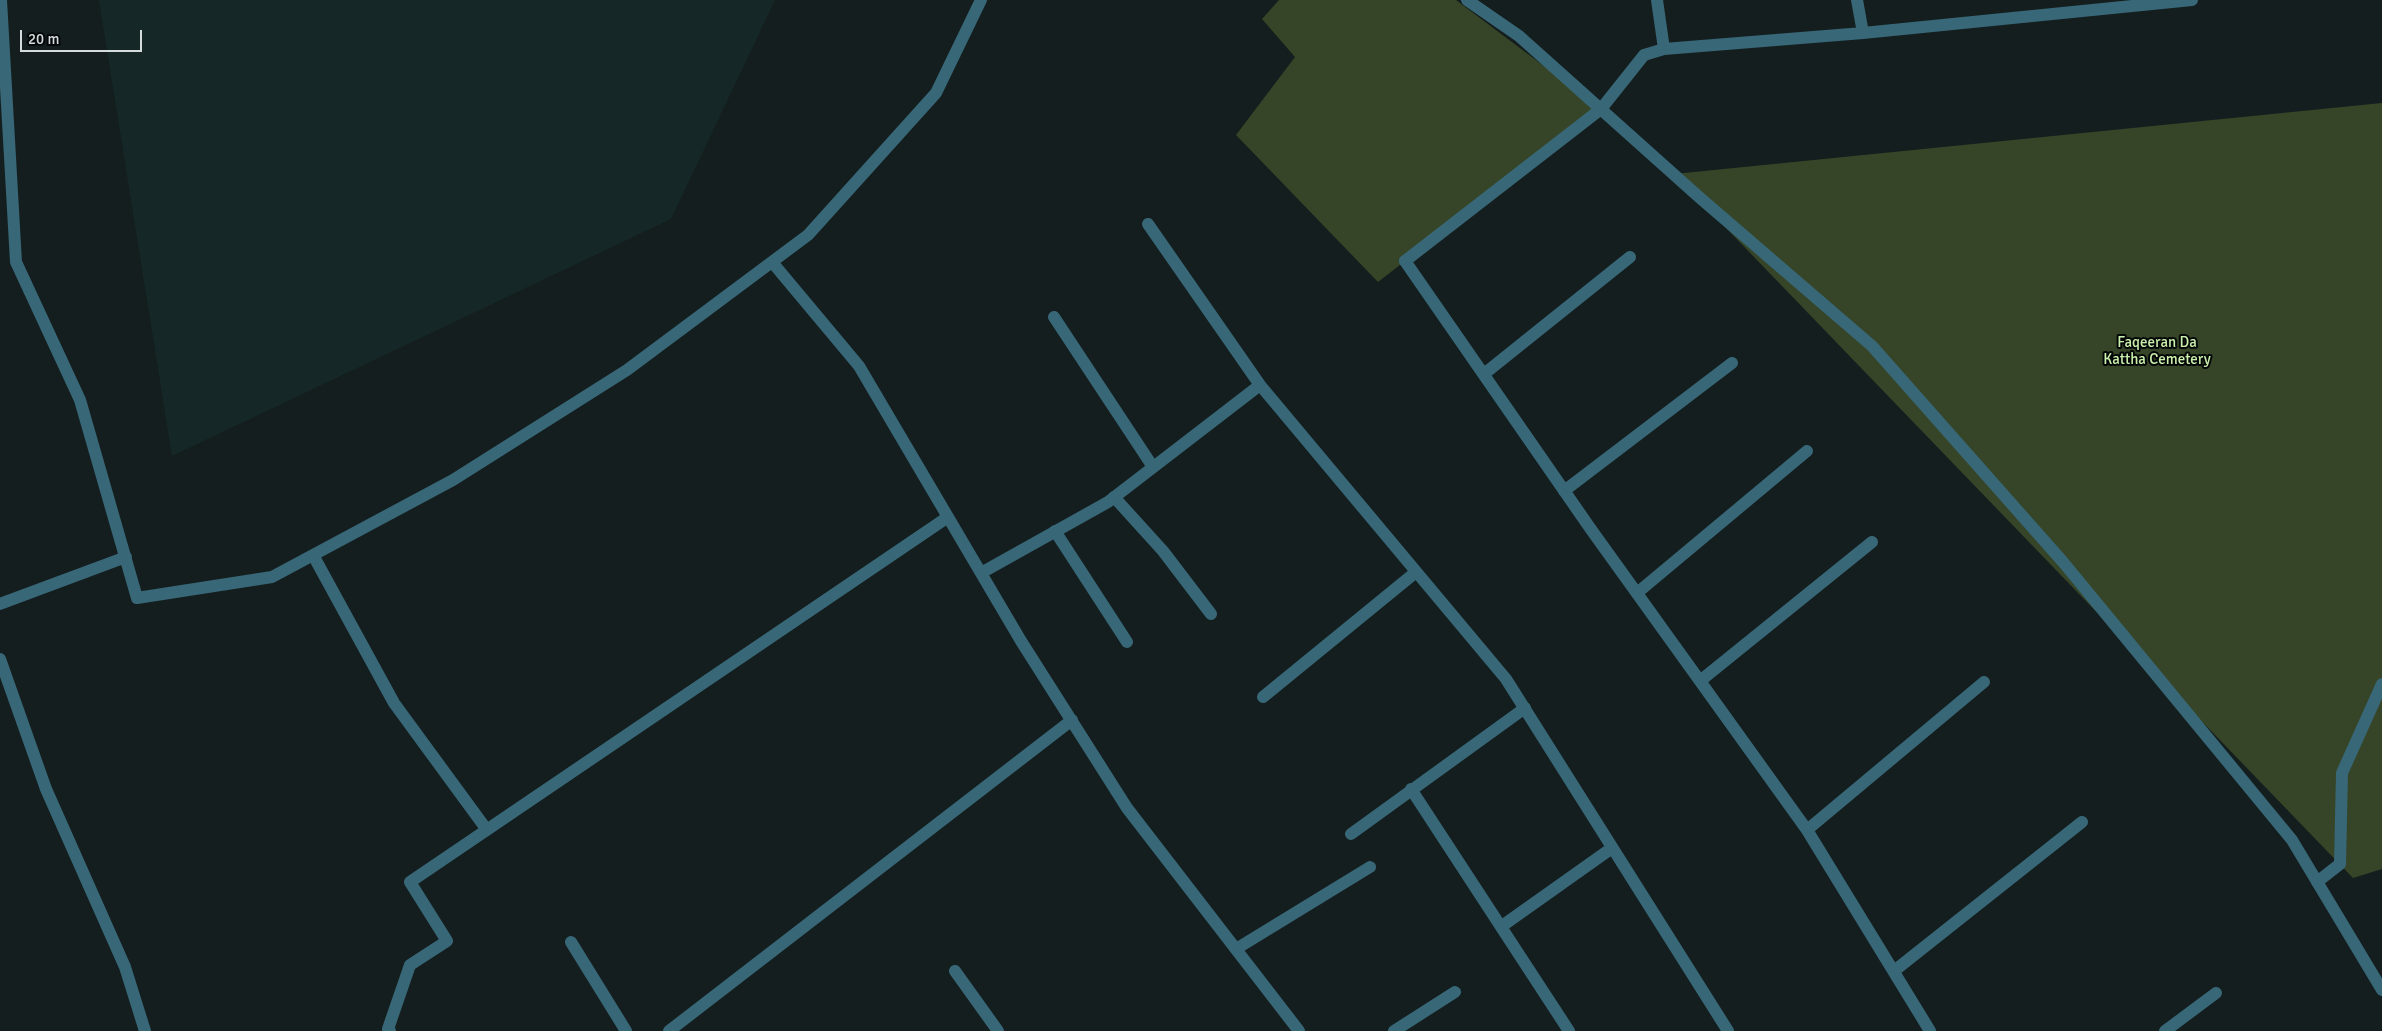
<!DOCTYPE html>
<html>
<head>
<meta charset="utf-8">
<style>
  body { margin:0 }
  #map { position:relative; width:2382px; height:1031px; overflow:hidden; background:#141e1e; font-family:Signika,sans-serif }
  canvas { display:block }
  .scale { position:absolute; left:20px; top:30px; width:122px; height:22px; box-sizing:border-box; border:2px solid #d4dbdb; border-top:0; padding-left:6px; font-size:15px; line-height:18px; white-space:nowrap; color:#d4dbdb; -webkit-text-stroke:4px #040707; paint-order:stroke }
</style>
</head>
<body>
<div id="map">
<canvas width="2382" height="1031"></canvas>
<div class="scale">20 m</div>
</div>
<script>
const c = document.querySelector('canvas').getContext('2d');
c.lineJoin = 'round';
function paint(path, color) { c.fillStyle = color; c.fill(path, 'evenodd'); }
const poly = rows => new Path2D(rows.map(r => 'M' + r).join(''));
function stroke(path, color, width, dash) { c.strokeStyle = color; c.lineWidth = width; c.lineCap = dash ? 'butt' : 'round'; c.setLineDash(dash || []); c.stroke(path); }
function label(font, color, halo, rows, align = 'center') {
  c.font = font + ' Signika,sans-serif'; c.lineWidth = 4; c.setLineDash([]); c.textBaseline = 'middle'; c.strokeStyle = halo; c.fillStyle = color; for (const [text, x, y, turn = 0] of rows) {
    c.save(); c.translate(x, y); c.rotate((+turn || 0) * Math.PI / 180); c.textAlign = isNaN(turn) ? turn : align; if (halo) c.strokeText(text, 0, 0); c.fillText(text, 0, 0); c.restore();
  }
}
paint(poly([
  [99,0,775,0,671,219,172,456]
]), '#152827');
paint(poly([
  [1279,0,1456,0,1601,109,1378,282,1236,135,1295,57,1262,19],
  [2382,103,2382,869,2353,878,1674,174]
]), '#364528');
stroke(poly([
  [1405,261,1590,528,1807,830,1930,1031],
  [1054,317,1153,467],
  [1484,374,1630,257],
  [1564,491,1732,363],
  [1114,497,1163,551,1211,614],
  [1055,531,1127,642],
  [1637,593,1807,451],
  [1700,681,1872,542],
  [1263,697,1416,572],
  [1411,789,1569,1031],
  [1807,830,1984,682],
  [1351,834,1525,708],
  [1502,926,1612,848],
  [1236,949,1370,867],
  [955,971,998,1031],
  [1894,971,2082,822],
  [1394,1031,1455,992]
]), '#386777', 12);
stroke(poly([
  [1,0,16,262,80,400,137,598,272,577,453,480,627,370,808,235,936,93,981,0],
  [1467,0,1519,36,1699,197,1872,346,2063,562,2292,840,2382,990],
  [1657,0,1664,49],
  [1857,0,1863,33],
  [1148,224,1260,385,1506,679,1728,1031],
  [1405,261,1601,109,1644,55,1664,49,1863,33,2192,0],
  [772,262,859,366,1021,641,1127,808,1299,1031],
  [313,555,394,703,487,830],
  [981,573,1108,502,1260,385],
  [0,604,126,557],
  [0,659,46,789,125,967,145,1031],
  [2317,882,2340,864,2342,773,2382,684],
  [571,942,626,1031],
  [390,1031,388,1029,410,965,447,941,410,882,948,517],
  [669,1031,1072,720],
  [2165,1031,2216,993]
]), '#386777', 12);
label('15px', '#cbf0ad', '#040707', [
  ["Faqeeran Da",2157,343],
  ["Kattha Cemetery",2157,360]
]);
</script>
</body>
</html>
